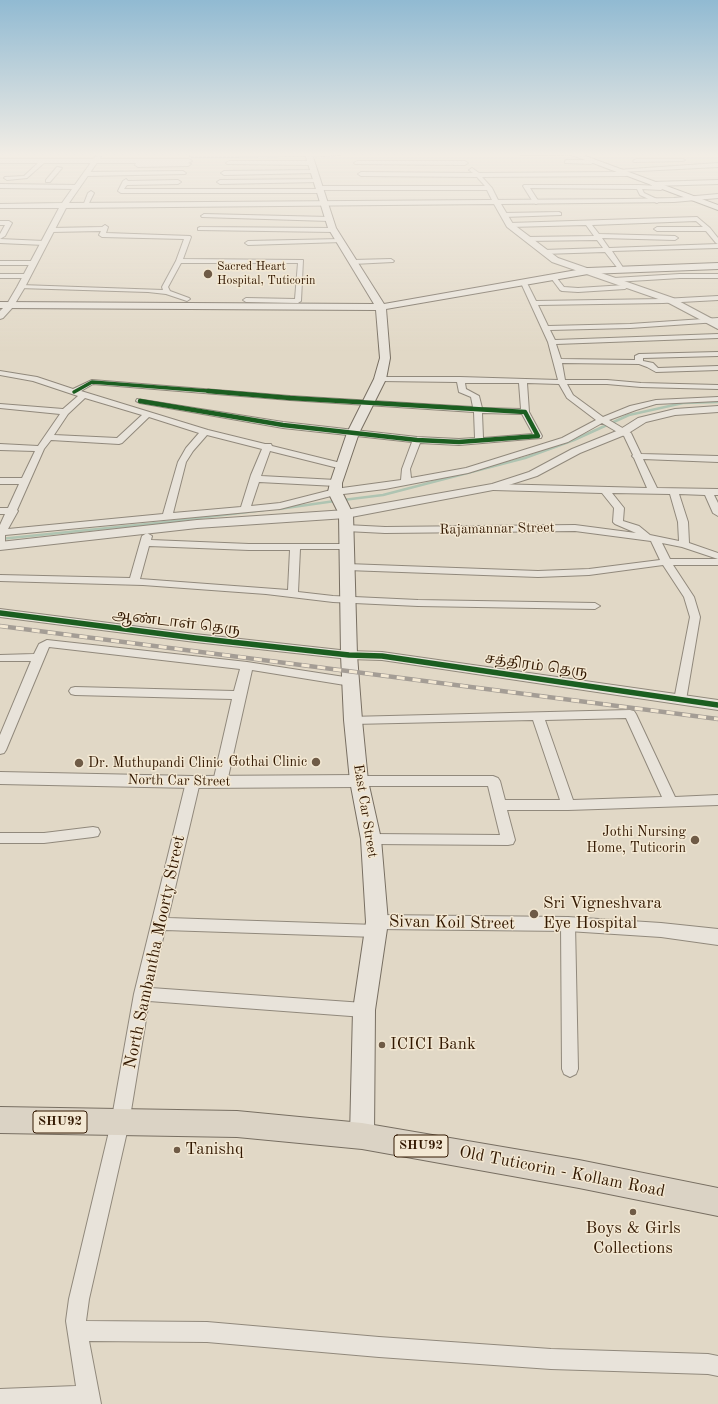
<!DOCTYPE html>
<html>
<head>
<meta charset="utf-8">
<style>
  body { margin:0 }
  canvas { display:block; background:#e1d8c6 }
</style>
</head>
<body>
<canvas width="718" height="1404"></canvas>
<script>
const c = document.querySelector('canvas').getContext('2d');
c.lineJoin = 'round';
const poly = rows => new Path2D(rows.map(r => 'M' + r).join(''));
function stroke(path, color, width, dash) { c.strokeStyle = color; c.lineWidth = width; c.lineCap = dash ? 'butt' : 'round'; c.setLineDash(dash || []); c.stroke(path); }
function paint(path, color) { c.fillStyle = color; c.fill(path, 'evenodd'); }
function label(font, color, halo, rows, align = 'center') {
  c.font = font + ' "Old Standard TT","Noto Serif Tamil",serif'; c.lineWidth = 3; c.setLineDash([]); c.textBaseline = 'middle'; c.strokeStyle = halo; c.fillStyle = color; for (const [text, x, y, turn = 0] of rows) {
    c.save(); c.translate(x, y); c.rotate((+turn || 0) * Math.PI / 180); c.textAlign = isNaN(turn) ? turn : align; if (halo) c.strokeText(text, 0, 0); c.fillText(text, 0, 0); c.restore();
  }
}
stroke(poly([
  [343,500,383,495,525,458,574,440,629,415,683,403,718,402],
  [279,509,335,501],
  [0,539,157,523,264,510]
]), '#afc4b2', 2.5);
const minor = poly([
  [350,154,308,157,306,156,229,157,192,157,190,156,192,155,350,154],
  [421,154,580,154,578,155,421,154],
  [0,159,189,159,192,161,188,163,191,164,188,166,138,167,135,165,136,163,44,163,27,178,7,180,4,178,5,177,24,176,38,163,0,163,0,159],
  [636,159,683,159,685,160,683,161,634,162,633,161,636,159],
  [567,160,591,160,594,162,591,164,565,163,565,161,567,160],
  [229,161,311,161,314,163,311,165,227,164,226,163,229,161],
  [357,161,465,161,468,163,465,165,355,164,354,163,357,161],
  [718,163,718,167,620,172,628,173,628,175,626,176,482,177,492,188,499,202,496,204,493,202,487,190,321,190,323,191,320,193,121,193,118,191,123,181,126,179,128,181,178,180,181,182,178,184,127,185,124,189,318,189,316,188,319,186,485,186,477,177,361,176,358,174,361,172,473,173,469,170,472,168,479,173,619,172,616,171,617,170,718,163],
  [57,167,62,168,50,182,46,182,46,180,57,167],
  [314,170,316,171,316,173,224,175,221,173,224,171,314,170],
  [183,171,186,173,185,174,86,176,83,174,86,172,183,171],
  [317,179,319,180,319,182,220,184,217,182,220,180,317,179],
  [718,180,718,184,653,186,650,184,653,182,718,180],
  [0,184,77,185,80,187,77,189,0,188,0,184],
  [524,185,638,185,661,186,664,188,661,190,642,189,644,193,659,200,660,201,657,203,640,195,637,189,530,188,539,202,536,204,533,202,523,186,524,185],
  [91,191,94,193,88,205,83,206,88,193,91,191],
  [559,212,561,213,561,215,504,217,501,215,504,213,559,212],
  [204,214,329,217,332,219,329,221,202,217,201,216,204,214],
  [697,217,710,228,718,238,718,244,716,243,706,231,657,231,654,229,657,227,703,227,696,221,592,225,599,234,675,236,678,238,675,240,602,238,609,248,718,244,718,248,612,251,624,269,621,271,619,270,605,252,543,254,540,252,543,250,603,248,597,240,527,241,524,239,527,237,594,236,586,225,510,227,507,225,510,223,697,217],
  [0,221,9,221,12,223,5,236,0,239,0,234,5,225,0,225,0,221],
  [105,225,108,227,106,233,190,236,191,237,183,259,303,260,301,301,298,303,246,302,243,300,246,298,295,299,298,263,181,263,168,287,170,291,189,298,190,299,187,301,166,294,148,292,19,288,19,286,21,285,163,290,162,287,176,261,184,239,102,237,99,235,101,231,51,232,48,230,51,228,102,227,105,225],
  [200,227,333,228,336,230,333,232,198,230,198,228,200,227],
  [0,239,44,241,47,243,44,245,0,243,0,239],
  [340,239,343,241,342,242,248,245,245,243,248,241,340,239],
  [391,259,394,261,393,262,353,264,350,262,353,260,391,259],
  [0,261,33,261,36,263,33,265,0,265,0,261],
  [0,274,26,274,29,276,26,278,0,278,0,274],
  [680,274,718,274,718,278,680,278,614,282,611,280,614,278,680,274],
  [554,276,556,277,564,287,578,288,625,285,628,287,625,289,578,292,562,291,560,290,551,278,554,276],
  [524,281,527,283,536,301,663,299,718,296,718,300,663,303,538,305,548,326,630,324,718,318,718,322,630,328,550,330,555,340,718,334,718,338,556,344,561,359,635,360,635,356,639,354,718,352,718,356,643,358,643,361,653,363,658,368,718,366,718,370,656,372,647,367,639,364,562,363,565,380,607,380,641,383,718,385,718,389,641,387,607,384,567,384,573,395,603,417,630,406,656,400,718,397,718,401,656,404,636,410,609,420,631,433,641,454,718,456,718,462,643,459,657,488,718,489,718,495,714,495,718,503,718,516,713,513,705,495,679,494,688,522,689,543,718,553,718,565,673,565,694,597,700,617,686,700,684,703,680,704,676,703,674,700,690,617,684,597,663,565,589,575,538,577,347,570,342,567,347,564,538,571,589,569,660,560,651,541,575,531,385,533,346,531,341,528,346,525,385,527,575,525,636,533,615,524,613,522,614,508,602,493,493,490,488,487,493,484,647,488,634,458,632,456,633,455,624,436,602,423,568,442,468,473,385,489,335,495,280,509,5,535,5,544,0,547,0,525,5,514,0,514,0,508,8,508,19,484,0,484,0,478,22,478,35,451,0,450,0,444,38,446,60,414,0,408,0,404,63,409,78,396,33,381,0,375,0,371,37,377,73,389,92,380,290,396,473,407,471,397,459,392,457,382,380,381,376,379,380,377,460,377,558,380,548,342,521,283,524,281],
  [465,383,519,383,521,409,482,408,479,396,466,389,465,383],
  [527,383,559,384,567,398,596,420,562,438,466,468,411,478,410,469,420,443,459,445,541,438,542,436,529,412,527,383],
  [93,384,290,400,474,412,475,438,459,439,417,437,283,422,137,399,136,401,140,403,283,428,412,442,402,469,401,480,335,489,280,503,251,506,259,482,336,486,341,483,336,480,261,476,270,451,342,469,346,466,345,464,272,446,271,444,265,444,208,430,81,391,93,384],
  [85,398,142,415,117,438,54,435,68,414,85,398],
  [482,413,522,414,533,434,483,438,482,413],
  [149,417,199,433,186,448,178,462,163,514,8,529,18,511,17,510,44,449,51,440,119,444,122,443,149,417],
  [207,435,262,449,251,475,241,507,173,513,186,462,193,451,207,435],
  [612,493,670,494,678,522,679,541,650,535,639,526,623,521,624,508,612,493],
  [662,543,682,547,718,559,670,559,662,543],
  [147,533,152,536,151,540,249,544,351,544,352,546,347,549,300,549,298,592,333,596,418,600,595,603,600,606,595,609,418,606,333,602,266,594,143,585,0,581,0,575,130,578,142,536,147,533],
  [149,546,249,550,290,550,288,590,140,579,149,546],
  [47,640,247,662,351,678,355,679,357,682,355,685,351,686,252,670,227,782,225,785,220,787,215,785,213,782,232,699,75,695,71,694,69,691,71,688,75,687,234,691,240,669,49,647,6,750,4,753,0,754,0,735,31,661,0,661,0,655,34,654,39,644,47,640],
  [630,710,634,711,636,714,675,797,718,795,718,805,568,810,507,810,515,840,513,844,508,845,371,844,366,843,364,839,366,835,371,834,500,835,488,786,359,786,354,784,352,781,354,778,359,776,493,776,498,778,500,781,505,800,560,800,533,720,353,724,349,723,347,720,349,717,630,710],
  [626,718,662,797,573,800,545,720,626,718],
  [193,777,198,779,200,782,168,918,376,925,381,927,383,931,381,935,376,937,165,930,151,988,364,1003,370,1005,372,1010,370,1015,364,1017,149,1001,129,1123,89,1299,86,1321,207,1322,379,1337,551,1349,708,1354,718,1356,718,1376,708,1374,551,1369,379,1357,207,1342,89,1341,101,1404,0,1404,0,1389,76,1386,66,1321,69,1299,111,1123,134,994,186,782,188,779,193,777],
  [93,827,98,828,100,832,98,836,93,837,44,843,0,843,0,833,44,833,93,827],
  [568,918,573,920,575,924,578,1069,576,1074,570,1077,564,1074,562,1069,561,924,563,920,568,918]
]);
const tertiary = poly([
  [97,154,103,154,69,203,625,199,674,198,718,194,718,198,674,202,501,204,513,224,558,258,673,298,718,322,718,329,667,302,552,262,507,227,494,204,66,208,25,287,13,307,3,318,0,319,0,311,7,304,17,287,59,208,0,208,0,204,62,203,97,154],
  [718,406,718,412,675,415,646,422,627,434,580,453,537,476,493,490,346,518,197,528,0,550,0,542,197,520,346,510,492,484,529,472,572,449,619,430,638,418,675,409,718,406],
  [0,609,195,634,349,651,382,652,718,700,718,710,382,660,349,659,195,642,0,617,0,609],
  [0,772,193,776,359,775,365,777,367,781,365,785,359,787,193,788,0,784,0,772],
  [377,915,568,917,661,923,718,929,718,945,661,937,568,931,377,929,370,927,368,922,370,917,377,915]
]);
const secondary = poly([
  [305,154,312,154,336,228,384,304,588,268,718,263,718,269,588,274,386,309,390,358,386,379,359,433,342,483,342,492,353,514,357,655,362,720,368,781,381,839,388,922,375,1010,374,1136,371,1144,362,1148,353,1144,350,1136,353,1010,366,922,361,839,350,781,344,720,341,655,339,514,328,492,330,483,347,433,374,379,380,358,376,310,0,308,0,302,374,304,328,228,305,154],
  [569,154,580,154,718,205,718,210,569,154]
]);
const primary = poly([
  [0,1107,237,1111,362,1123,579,1160,718,1188,718,1216,579,1188,362,1149,237,1137,0,1133,0,1107]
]);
stroke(minor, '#91897c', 2);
stroke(tertiary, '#91897c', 2);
stroke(secondary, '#786f62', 2);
stroke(primary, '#786f62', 2);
paint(minor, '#e8e3da');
paint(tertiary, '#e8e3da');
paint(secondary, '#e8e3da');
paint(primary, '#dbd3c5');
const rail = poly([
  [0,626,718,719]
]);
stroke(rail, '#a49d95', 4.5);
stroke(rail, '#f3e8d3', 3, [8]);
stroke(poly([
  [74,392,92,382,221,392]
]), '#1b5e20', 3.5);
stroke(poly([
  [140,401,283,425,417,440,459,442,538,436,525,412,290,398,208,391]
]), '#1b5e20', 4.5);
stroke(poly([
  [0,613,195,638,349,655,382,656,718,705]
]), '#1b5e20', 5.5);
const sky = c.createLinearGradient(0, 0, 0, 351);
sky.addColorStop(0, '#91bad2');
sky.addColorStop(0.44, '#f2ede5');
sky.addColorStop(1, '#f2ede500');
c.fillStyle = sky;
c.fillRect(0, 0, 718, 351);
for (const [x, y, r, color] of [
  [208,274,5,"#6f5b46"],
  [316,762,5,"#6f5b46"],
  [79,763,5,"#6f5b46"],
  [695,840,5,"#6f5b46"],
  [534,914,5,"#6f5b46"],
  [382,1045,4,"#6f5b46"],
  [177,1150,4,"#6f5b46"],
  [633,1212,4,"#6f5b46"]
]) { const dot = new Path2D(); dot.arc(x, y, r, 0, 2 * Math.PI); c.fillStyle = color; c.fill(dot); stroke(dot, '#f3e8d3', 1.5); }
label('12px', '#321801', '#f3e8d3', [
  ["Sacred Heart",217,267],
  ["Hospital, Tuticorin",217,281]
], 'left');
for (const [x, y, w] of [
  [60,1122,54],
  [421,1146,54]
]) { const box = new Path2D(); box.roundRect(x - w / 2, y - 11, w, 22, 3); c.fillStyle = '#f3e8d3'; c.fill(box); stroke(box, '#321801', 1); }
label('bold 13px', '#321801', null, [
  ["SHU92",60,1122],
  ["SHU92",421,1146]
]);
label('14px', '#321801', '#f3e8d3', [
  ["Rajamannar Street",497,529,-1],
  ["ஆண்டாள் தெரு",176,623,7],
  ["சத்திரம் தெரு",536,666,8],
  ["North Car Street",179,781,1],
  ["East Car Street",365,811,81]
]);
label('14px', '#321801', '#f3e8d3', [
  ["Gothai Clinic",307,762],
  ["Dr. Muthupandi Clinic",88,763,"left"],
  ["Jothi Nursing",686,832],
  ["Home, Tuticorin",686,848]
], 'right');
label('17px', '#321801', '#f3e8d3', [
  ["Sri Vigneshvara",543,904],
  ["Eye Hospital",543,924],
  ["ICICI Bank",390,1045],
  ["Tanishq",185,1150],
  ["Boys & Girls",633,1229,"center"],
  ["Collections",633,1249,"center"]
], 'left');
label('17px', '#321801', '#f3e8d3', [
  ["Sivan Koil Street",452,923,1],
  ["North Sambantha Moorty Street",155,952,-78],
  ["Old Tuticorin - Kollam Road",562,1172,11]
]);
</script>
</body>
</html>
